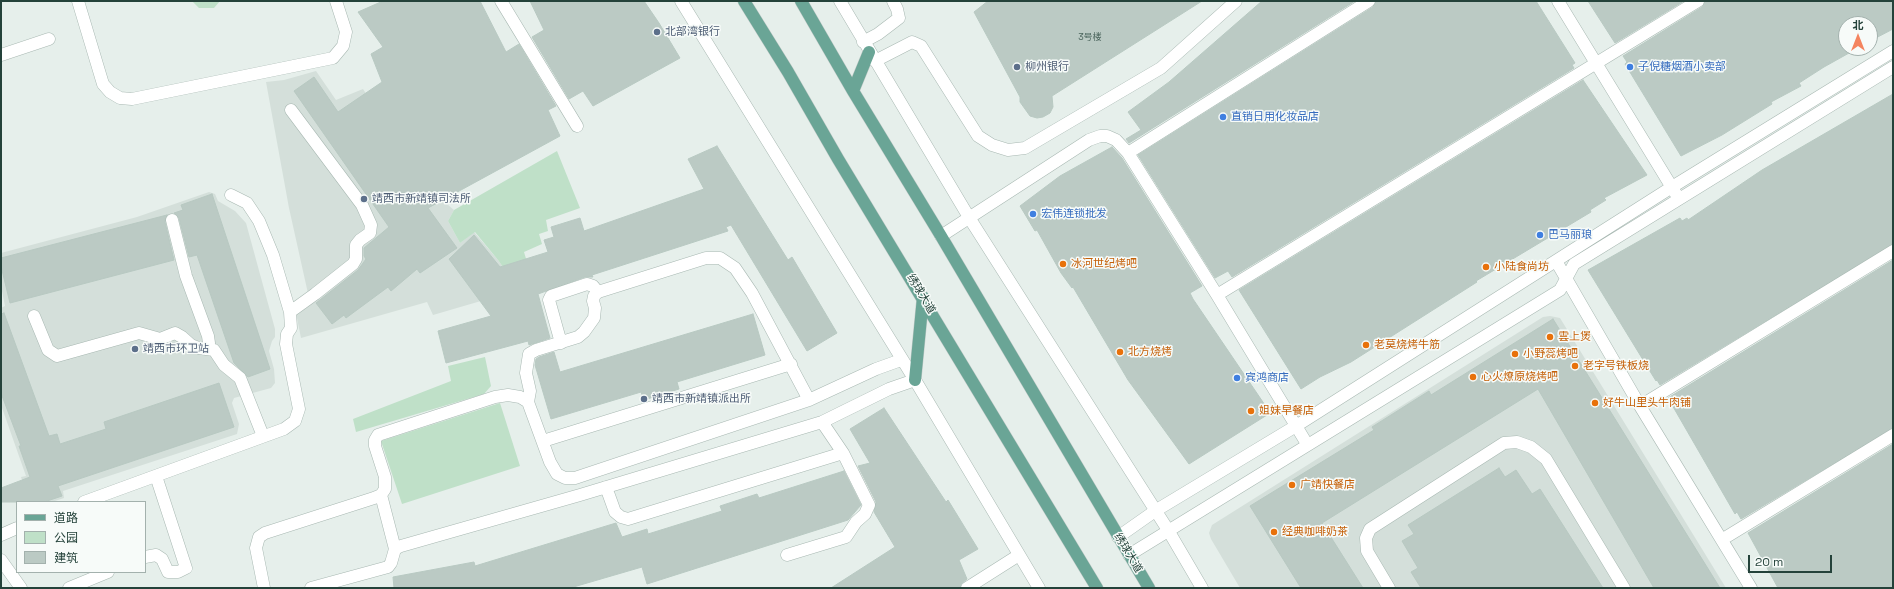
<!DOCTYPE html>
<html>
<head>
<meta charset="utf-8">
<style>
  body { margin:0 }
  #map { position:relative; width:1894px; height:589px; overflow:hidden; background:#e6efeb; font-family:"Space Grotesk","Noto Sans SC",sans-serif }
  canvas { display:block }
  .frame { position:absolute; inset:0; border:2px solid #24423a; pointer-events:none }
  .legend { position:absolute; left:16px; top:501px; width:130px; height:72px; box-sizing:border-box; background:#f7fbf9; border:1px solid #a3b1ad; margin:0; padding:5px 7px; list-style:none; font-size:12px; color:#24423a }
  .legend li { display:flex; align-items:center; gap:8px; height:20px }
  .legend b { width:20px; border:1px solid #a3b1ad }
  .north { position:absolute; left:1838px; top:16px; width:40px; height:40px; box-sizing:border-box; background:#f7fbf9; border:1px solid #a3b1ad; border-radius:50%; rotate:0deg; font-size:11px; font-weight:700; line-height:16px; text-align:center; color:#24423a }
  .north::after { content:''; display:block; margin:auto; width:14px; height:18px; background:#f4845f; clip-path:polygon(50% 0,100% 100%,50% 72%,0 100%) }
  .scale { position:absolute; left:1748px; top:555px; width:84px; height:18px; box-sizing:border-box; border:2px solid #24423a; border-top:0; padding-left:5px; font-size:12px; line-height:14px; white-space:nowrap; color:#24423a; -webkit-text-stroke:3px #f7fbf9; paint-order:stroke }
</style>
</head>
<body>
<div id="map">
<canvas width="1894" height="589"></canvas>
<div class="frame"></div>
<ul class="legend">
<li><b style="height:5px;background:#6aa596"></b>道路</li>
<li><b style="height:11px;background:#bfe0c8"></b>公园</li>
<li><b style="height:11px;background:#bbcac4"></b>建筑</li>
</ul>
<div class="north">北</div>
<div class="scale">20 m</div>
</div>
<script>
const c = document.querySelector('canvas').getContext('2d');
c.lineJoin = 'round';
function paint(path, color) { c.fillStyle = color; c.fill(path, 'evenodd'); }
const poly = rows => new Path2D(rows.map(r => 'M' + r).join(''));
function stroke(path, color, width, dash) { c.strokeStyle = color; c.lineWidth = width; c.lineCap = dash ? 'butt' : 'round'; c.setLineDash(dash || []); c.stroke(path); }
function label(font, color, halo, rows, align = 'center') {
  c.font = font + ' "Space Grotesk","Noto Sans SC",sans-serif'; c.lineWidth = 3; c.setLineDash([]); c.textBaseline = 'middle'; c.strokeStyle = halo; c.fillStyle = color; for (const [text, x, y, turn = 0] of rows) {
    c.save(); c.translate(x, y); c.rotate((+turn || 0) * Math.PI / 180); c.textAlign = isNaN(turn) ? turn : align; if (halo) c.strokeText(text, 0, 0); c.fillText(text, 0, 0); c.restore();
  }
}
paint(poly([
  [316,71,336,100,363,89,429,189,454,210,448,221,460,243,474,232,498,260,512,280,498,296,433,315,427,302,301,338,296,313,309,298,289,208,266,82,284,80],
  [209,192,215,194,218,201,235,211,246,223,275,329,275,337,272,341,269,351,274,369,275,383,271,388,234,398,232,403,239,424,237,434,63,491,64,498,52,502,30,502,21,477,26,476,1,405,1,308,5,306,1,286,1,253,137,217],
  [1550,316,1560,318,1726,588,1240,588,1211,539,1209,533,1212,525,1543,317]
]), '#d4dfda');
paint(poly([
  [192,1,220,1,214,8,199,8],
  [557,151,580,208,546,220,548,231,539,234,542,244,524,252,527,262,512,280,498,260,475,232,460,243,448,221,454,210],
  [485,357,491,386,484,394,356,432,353,419,451,381,448,366],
  [500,403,520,466,402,504,381,441]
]), '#bfe0c8');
const building = poly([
  [383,1,480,1,506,52,519,44,556,106,548,110,560,136,428,208,457,248,420,273,417,269,391,291,388,287,346,318,344,315,332,324,316,303,358,270,366,259,364,256,364,248,389,227,294,91,314,77,338,112,382,82,371,54,383,47,358,12,383,1],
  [530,1,644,1,659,23,680,58,593,106,583,91,569,99,532,37,544,30,530,1],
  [988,1,1202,1,1052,96,1053,107,1050,113,1043,117,1037,118,1030,116,1020,102,1020,97,974,12,988,1],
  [1262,1,1355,1,1129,143,1126,139,1141,130,1128,112,1169,82,1262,1],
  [1376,1,1536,1,1575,63,1572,65,1574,68,1232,277,1228,271,1215,278,1138,155,1373,7,1376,1],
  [1588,1,1684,1,1615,43,1588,1],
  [1705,1,1893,1,1893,29,1870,41,1870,24,1846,24,1846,48,1858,48,1824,67,1799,83,1801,86,1771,102,1772,104,1722,135,1681,156,1625,64,1627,62,1623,56,1702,7,1705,1],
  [1583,80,1647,175,1604,198,1606,200,1590,210,1591,212,1476,281,1477,282,1351,362,1320,377,1301,389,1239,290,1583,80],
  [1893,94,1893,244,1660,385,1657,380,1656,381,1588,270,1680,218,1682,221,1687,218,1688,220,1762,170,1893,94],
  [717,146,788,260,792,257,837,333,807,351,731,225,726,227,728,231,592,275,593,277,585,277,538,294,550,338,529,345,528,341,446,363,438,331,491,316,449,259,474,235,500,267,548,252,544,240,554,237,551,227,580,218,584,231,704,189,688,159,717,146],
  [1112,147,1122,158,1202,286,1190,293,1193,299,1269,411,1266,413,1267,415,1189,464,1128,380,1073,287,1072,288,1061,273,1037,230,1035,231,1020,206,1060,176,1112,147],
  [212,194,270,369,248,377,234,363,197,255,189,257,179,218,174,213,183,210,181,205,212,194],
  [167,215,165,222,174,260,10,303,1,266,1,258,167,215],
  [1893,260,1893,428,1741,519,1737,512,1735,514,1668,398,1893,260],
  [4,313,49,436,57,434,60,444,106,429,104,422,219,383,234,427,58,486,62,496,44,502,1,502,1,488,30,477,19,446,21,446,1,393,1,314,4,313],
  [753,314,765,355,677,382,679,389,644,400,641,392,551,419,535,365,536,359,539,357,554,352,560,372,753,314],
  [1553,319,1720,588,1654,588,1538,389,1322,523,1363,588,1301,588,1250,506,1374,430,1372,427,1429,391,1431,395,1553,319],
  [884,408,946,502,948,500,978,549,959,560,967,579,961,584,960,588,831,588,895,547,874,512,876,502,858,466,870,463,850,429,884,408],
  [1893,444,1893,588,1778,588,1748,533,1893,444],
  [1499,468,1505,477,1516,470,1532,494,1540,489,1603,588,1421,588,1411,572,1418,568,1402,541,1414,534,1408,525,1499,468],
  [844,471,861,505,848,520,647,584,642,567,570,588,394,588,393,577,474,562,475,566,616,523,622,537,647,529,648,534,722,511,720,506,757,494,759,498,844,471]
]);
paint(building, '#bbcac4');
stroke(building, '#b8c9c2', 1);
const minor = poly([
  [78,1,103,84,110,92,120,98,132,99,333,58,343,46,346,32,336,1],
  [501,1,577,126],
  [681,1,915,380,1039,588],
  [840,1,970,219,1168,530,1202,588],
  [1558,1,1676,194],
  [863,42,878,34,899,18,897,9,893,1],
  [1,55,49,39],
  [875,61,912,42,921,46,978,136,992,145,1008,150,1025,148,1161,68,1236,1],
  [1128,153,1369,1],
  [172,220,186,276,208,336,209,343,208,348],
  [941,236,1089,140,1100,136,1107,136,1116,140,1128,153,1217,295,1307,444],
  [1556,261,1640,406,1751,588],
  [1217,295,1698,1],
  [290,312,315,294,353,264,356,259,356,245,360,240,370,233,371,225,362,205,291,110],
  [34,316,48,350,57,356,139,333,160,339,175,333,182,337,191,345,199,348,214,350,224,365,240,378,263,436],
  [561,343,549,300,551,296,587,284,593,286,598,292],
  [528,402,530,391,526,373,529,354,536,350,578,337,584,332,594,318,595,308,593,301,594,296,598,292,706,258,720,258,735,268,752,293,809,400],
  [1640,406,1893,251],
  [543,441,791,364],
  [606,487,615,512,621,517,628,519,843,453],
  [381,495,395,549],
  [84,502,284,429,295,421,299,409,286,344,287,334,291,328,290,312,273,255,259,221,247,203,231,195],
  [1,535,17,528],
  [1118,537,1155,511,1296,426,1672,187,1893,51],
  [1723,539,1893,435],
  [787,555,846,537,856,522,865,514,869,505,843,453,822,422],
  [1129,555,1560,290,1574,264,1893,67],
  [145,557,156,555,162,559,168,572,178,572,186,568,156,476],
  [1,560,21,588],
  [69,588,108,572],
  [264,588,256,548,259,537,265,533,374,498,381,495,385,489,385,477,375,446,375,440,378,435,495,397,508,395,520,397,528,402,550,462,557,474,565,478,575,478,809,400,876,369,901,360],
  [311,588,388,567,391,563,395,549,401,546,580,495,822,422,889,389,915,380],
  [967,588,1019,555],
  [1389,588,1367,551,1366,538,1370,529,1504,443,1517,442,1531,447,1546,459,1624,588]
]);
const major = poly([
  [744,1,788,72,838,159,1097,588],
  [801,1,853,91,941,236,1149,588],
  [853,91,869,52],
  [915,380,923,297]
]);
stroke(minor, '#a8b8b2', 13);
stroke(major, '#c2cac8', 13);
stroke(minor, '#fff', 12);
stroke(major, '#6aa596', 12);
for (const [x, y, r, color] of [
  [657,32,4,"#5c6f8a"],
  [1017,67,4,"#5c6f8a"],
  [1630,67,4,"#3f7fe0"],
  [1223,117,4,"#3f7fe0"],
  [364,199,4,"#5c6f8a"],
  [1033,214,4,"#3f7fe0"],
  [1540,235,4,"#3f7fe0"],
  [1063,264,4,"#e8710a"],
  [1486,267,4,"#e8710a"],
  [1550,337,4,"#e8710a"],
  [1366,345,4,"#e8710a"],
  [135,349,4,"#5c6f8a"],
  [1120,352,4,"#e8710a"],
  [1515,354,4,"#e8710a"],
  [1575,366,4,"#e8710a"],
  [1473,377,4,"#e8710a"],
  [1237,378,4,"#3f7fe0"],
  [644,399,4,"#5c6f8a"],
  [1595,403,4,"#e8710a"],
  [1251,411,4,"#e8710a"],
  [1292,485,4,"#e8710a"],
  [1274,532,4,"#e8710a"]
]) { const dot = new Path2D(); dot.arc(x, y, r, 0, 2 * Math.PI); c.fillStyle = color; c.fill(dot); stroke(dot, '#f7fbf9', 1.5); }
label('9px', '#4a645c', null, [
  ["3号楼",1090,38]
]);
label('11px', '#4e5e75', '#f7fbf9', [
  ["北部湾银行",665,32],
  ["柳州银行",1025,67],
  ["靖西市新靖镇司法所",372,199],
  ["靖西市环卫站",143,349],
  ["靖西市新靖镇派出所",652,399]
], 'left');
label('11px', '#366cbe', '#f7fbf9', [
  ["子倪糖烟酒小卖部",1638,67],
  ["直销日用化妆品店",1231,117],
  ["宏伟连锁批发",1041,214],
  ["巴马丽琅",1548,235],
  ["宾鸿商店",1245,378]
], 'left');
label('11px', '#c56008', '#f7fbf9', [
  ["冰河世纪烤吧",1071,264],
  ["小陆食尚坊",1494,267],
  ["雲上煲",1558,337],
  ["老莫烧烤牛筋",1374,345],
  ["北方烧烤",1128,352],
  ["小野蕊烤吧",1523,354],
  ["老字号铁板烧",1583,366],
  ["心火燎原烧烤吧",1481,377],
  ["好牛山里头牛肉铺",1603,403],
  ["姐妹早餐店",1259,411],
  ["广靖快餐店",1300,485],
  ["经典咖啡奶茶",1282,532]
], 'left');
label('11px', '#24423a', '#f7fbf9', [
  ["绣球大道",921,294,59],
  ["绣球大道",1128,553,59]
]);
</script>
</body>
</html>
